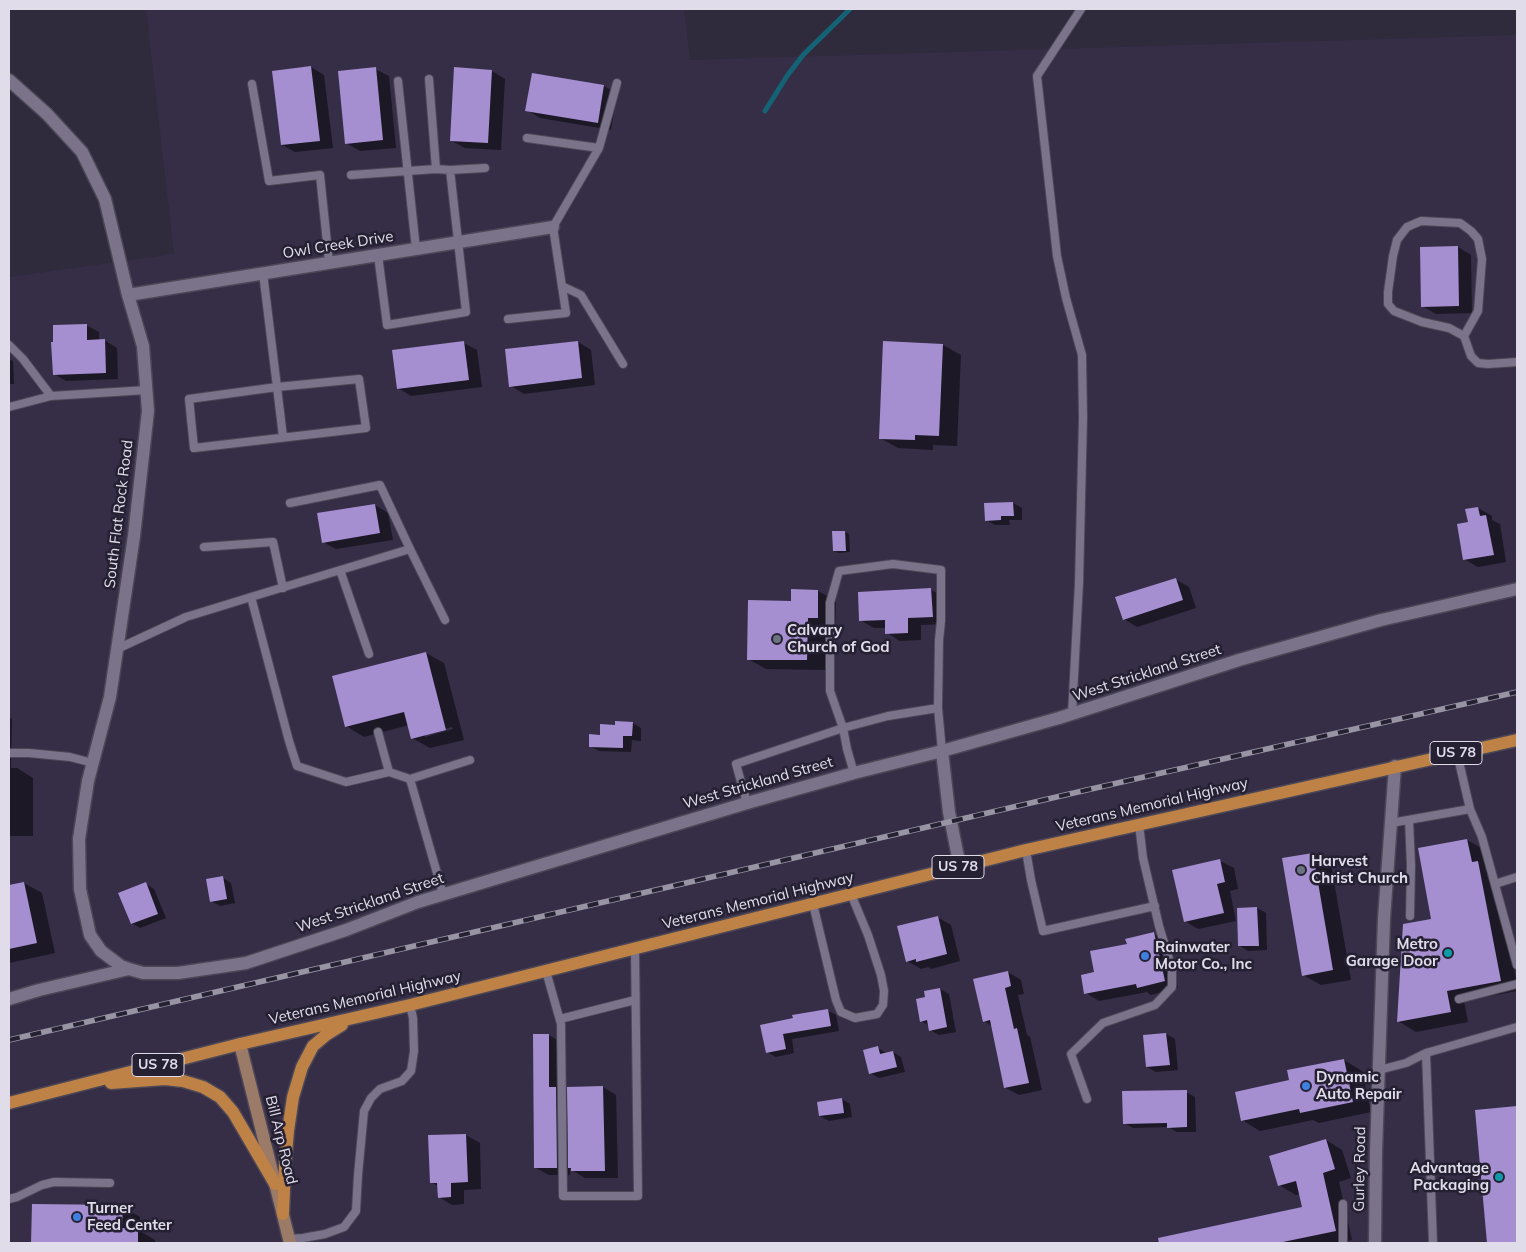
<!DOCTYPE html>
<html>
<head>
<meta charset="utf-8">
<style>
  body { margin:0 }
  #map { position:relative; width:1526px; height:1252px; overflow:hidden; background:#302a3d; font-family:Mulish,sans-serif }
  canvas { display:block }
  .frame { position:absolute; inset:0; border:10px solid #e0dce9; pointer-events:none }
</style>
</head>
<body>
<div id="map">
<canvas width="1526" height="1252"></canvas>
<div class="frame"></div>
</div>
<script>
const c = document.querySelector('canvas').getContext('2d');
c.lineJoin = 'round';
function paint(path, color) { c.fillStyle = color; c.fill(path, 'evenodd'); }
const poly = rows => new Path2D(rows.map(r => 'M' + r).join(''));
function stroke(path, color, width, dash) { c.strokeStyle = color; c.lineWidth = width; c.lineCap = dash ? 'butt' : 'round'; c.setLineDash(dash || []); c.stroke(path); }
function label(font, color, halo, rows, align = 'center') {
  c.font = font + ' Mulish,sans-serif'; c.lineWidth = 5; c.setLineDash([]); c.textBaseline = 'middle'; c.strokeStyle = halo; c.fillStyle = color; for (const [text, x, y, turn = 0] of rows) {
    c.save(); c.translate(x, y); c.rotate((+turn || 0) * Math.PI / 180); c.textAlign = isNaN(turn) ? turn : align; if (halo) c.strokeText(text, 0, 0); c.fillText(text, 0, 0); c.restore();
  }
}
paint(poly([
  [146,9,684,9,690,60,1517,35,1517,1243,9,1243,9,277,174,254]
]), '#362d47');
paint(poly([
  [311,67,324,75,333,148,295,152,282,145],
  [375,69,389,76,396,148,360,151,346,143],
  [492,71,505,79,501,150,465,148,452,141],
  [533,74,604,86,617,94,611,130,540,118,527,110],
  [1458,247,1471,255,1472,313,1436,314,1422,306],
  [86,325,99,332,99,341,104,340,117,348,118,379,66,381,54,374],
  [578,342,591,350,595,385,524,394,511,386],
  [464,343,477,350,482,387,411,396,398,388],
  [943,345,961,355,957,446,933,445,933,450,898,448,880,438],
  [9,359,13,361,14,384,9,384],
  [1013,503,1022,508,1022,520,1009,520,1010,525,995,525,986,520],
  [375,505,388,513,393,540,336,549,323,542],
  [1478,508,1492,516,1492,520,1500,524,1506,562,1478,567,1464,559,1469,523],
  [845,532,849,534,850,552,838,553,834,551],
  [1175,579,1189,587,1196,608,1137,627,1124,619],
  [931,590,945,597,946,624,921,625,921,640,900,641,887,633,886,628,874,628,860,620,859,593],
  [818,591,836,601,835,628,825,627,825,670,766,669,748,659,792,602],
  [426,653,444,663,464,740,430,748,412,738,409,725,364,737,346,726],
  [452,727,453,729,425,737,425,734],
  [9,717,12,719,11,768,17,768,33,778,33,836,9,836],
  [633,723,641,728,641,741,632,740,631,752,599,751,590,746,601,736,616,726],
  [1467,840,1485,850,1489,869,1496,873,1517,984,1517,991,1464,1001,1468,1022,1416,1032,1398,1021,1433,920,1419,849],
  [1313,854,1331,864,1351,980,1321,985,1303,975],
  [1220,861,1234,868,1238,889,1230,891,1236,921,1198,929,1185,921],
  [223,878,231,883,235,903,220,906,211,901],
  [24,883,42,893,55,953,9,963,9,886],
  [146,884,154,889,166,918,140,928,132,923],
  [1257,908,1266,913,1267,950,1248,951,1240,946],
  [937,917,951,925,960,961,931,969,928,967,921,969,907,961],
  [1154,934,1167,941,1178,988,1151,995,1147,992,1099,1001,1086,993,1096,973],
  [1008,972,1021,980,1024,994,1018,995,1027,1035,1030,1037,1042,1090,1019,1095,1006,1088,992,1026,984,1021],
  [940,989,949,994,956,1032,939,1035,930,1030,930,1026,921,1021,926,998],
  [827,1010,836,1015,839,1031,792,1039,794,1053,776,1057,767,1052,762,1026],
  [1166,1034,1175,1039,1178,1070,1156,1072,1147,1067],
  [549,1035,562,1043,562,1092,569,1096,603,1087,616,1095,618,1178,585,1178,570,1169,570,1175,549,1175,536,1168],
  [878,1048,886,1053,893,1052,901,1057,905,1072,879,1078,870,1073],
  [1344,1060,1362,1071,1371,1112,1319,1123,1313,1120,1260,1131,1242,1120,1291,1081],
  [1186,1092,1195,1097,1196,1132,1177,1132,1168,1127,1133,1128,1124,1123],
  [842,1099,850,1104,852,1117,829,1121,820,1116],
  [1517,1108,1517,1243,1488,1243,1476,1111],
  [466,1135,480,1143,481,1189,464,1190,464,1204,452,1205,439,1197,439,1187,431,1182,430,1136],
  [1326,1140,1342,1150,1351,1178,1339,1182,1352,1240,1338,1243,1162,1243,1161,1238,1303,1208,1300,1194,1296,1195,1279,1185],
  [33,1206,122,1207,140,1217,140,1231,155,1240,155,1243,33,1243]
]), '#0007');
stroke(poly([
  [765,111,787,76,803,55,850,9]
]), '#146375', 5);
paint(poly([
  [311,66,320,141,281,145,272,71],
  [376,67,383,140,345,144,338,71],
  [454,67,492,70,488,143,450,141],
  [532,73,604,85,598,123,525,111],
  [1458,246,1459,306,1421,307,1420,247],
  [87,324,87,340,105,339,106,373,53,375,51,342,53,342,53,325],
  [464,341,469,380,397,389,392,350],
  [578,341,582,378,509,387,505,349],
  [883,341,943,344,939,436,915,435,915,440,879,439],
  [1013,502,1014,516,1001,516,1001,520,985,521,984,503],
  [375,504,380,533,322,543,317,513],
  [1478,507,1480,516,1486,515,1494,555,1463,560,1457,524,1468,522,1465,509],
  [832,531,845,531,846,551,833,551],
  [1176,578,1183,600,1123,620,1115,597],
  [931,588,933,617,908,618,908,633,885,634,885,620,859,621,858,592],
  [791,589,818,590,818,618,808,618,807,660,747,660,748,600,791,601],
  [426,652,446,730,411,739,404,712,345,727,332,676],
  [615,721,633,722,632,736,623,736,623,748,589,747,589,734,600,735,600,724,615,725],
  [1467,839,1472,862,1478,861,1501,981,1447,991,1451,1012,1397,1022,1403,924,1431,919,1418,848],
  [1313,853,1333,970,1302,976,1282,858],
  [1220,859,1225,882,1217,884,1224,913,1184,922,1172,870],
  [223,876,227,899,210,902,206,879],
  [24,882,37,943,9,949,9,885],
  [146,882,158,914,131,924,118,893],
  [1257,907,1259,946,1238,946,1237,908],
  [938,916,947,954,916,962,916,959,906,962,897,926],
  [1154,932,1165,981,1137,988,1136,984,1084,994,1081,975,1094,972,1090,951,1127,944,1125,939],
  [1008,971,1011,986,1005,988,1014,1029,1017,1028,1029,1083,1004,1088,990,1020,983,1022,973,979],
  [940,988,947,1027,929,1031,927,1020,920,1022,916,999,925,997,924,991],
  [828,1009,831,1026,783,1034,786,1049,766,1053,760,1025,793,1018,792,1015],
  [1166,1033,1170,1065,1146,1067,1143,1035],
  [533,1034,549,1034,549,1087,556,1087,557,1168,534,1168],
  [878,1046,880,1054,893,1051,897,1067,869,1074,863,1050],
  [1344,1059,1353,1102,1300,1113,1299,1109,1241,1121,1235,1092,1289,1080,1287,1070],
  [603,1086,605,1171,571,1171,571,1168,568,1168,567,1087],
  [1187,1090,1187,1127,1167,1128,1167,1123,1123,1124,1122,1091],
  [842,1098,844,1113,819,1116,817,1102],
  [1517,1106,1517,1243,1487,1243,1475,1110],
  [466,1134,468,1182,451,1183,451,1197,438,1198,437,1183,430,1183,428,1135],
  [1326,1139,1335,1169,1323,1173,1336,1231,1278,1243,1159,1243,1158,1238,1302,1207,1296,1181,1278,1186,1269,1156],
  [32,1204,123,1205,122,1228,138,1228,138,1243,31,1243]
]), '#a58fd0');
const service = poly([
  [429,79,436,169],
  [398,81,416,249],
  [252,84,269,181,320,175,329,262],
  [599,148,617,83],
  [351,175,436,169,450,170],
  [378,255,387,325,466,312,450,170,485,168],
  [263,273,277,387,189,399,194,448,366,428,359,379,277,387,283,437],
  [562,286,581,295,623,364],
  [508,319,566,313,553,227,599,148,527,138],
  [1464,336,1478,311,1482,259,1478,239,1471,231,1460,223,1421,221,1407,227,1397,240,1393,256,1388,292,1388,304,1394,311,1422,322,1449,328,1464,336,1471,356,1478,363,1488,364,1517,362],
  [9,345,23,359,51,396],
  [9,407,51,396,147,390],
  [204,547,273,542,283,588],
  [410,549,445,620],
  [340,570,369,654],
  [251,597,410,549,380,485,290,503],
  [117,649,186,617,251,597,289,741,297,766,346,782,389,772],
  [1072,714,1079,583,1083,418,1082,355,1066,298,1057,256,1037,76,1081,9],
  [378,732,389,772,410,779,443,894],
  [9,753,29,753,70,757,93,763],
  [854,773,847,749,843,728,830,691,830,603,839,571,893,564,941,570,941,621,939,640,938,708,942,751],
  [410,779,470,760],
  [747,803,736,764,843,728,888,716,938,708],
  [1470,809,1482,837,1517,965],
  [1409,820,1411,866,1410,916],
  [1391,823,1470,809,1457,753],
  [1026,850,1031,880,1043,931,1155,906],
  [1495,884,1517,877],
  [813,904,836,1000,841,1012,855,1018,877,1014,883,1005,884,991,881,975,868,935,851,894],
  [546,971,561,1024,563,1196,638,1196,635,949],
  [1459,999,1517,984],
  [560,1019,635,1000],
  [1426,1053,1517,1027],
  [1379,1070,1406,1063,1426,1053,1433,1243],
  [1087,1099,1071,1054,1103,1023,1155,1005,1172,987,1172,969,1159,926,1143,858,1139,824],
  [9,1199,17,1197,42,1185,54,1182,110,1183],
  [1343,1204,1343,1243],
  [289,1239,303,1238,325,1234,344,1227,356,1211,358,1175,364,1111,371,1098,380,1089,402,1081,411,1071,414,1051,413,1018,410,1005]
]);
const minor = poly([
  [9,80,47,114,82,152,105,199,128,295,143,346,148,411,134,536,110,697,88,781,79,839,80,889,90,935,101,951,121,966,129,969],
  [128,295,553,227],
  [942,751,949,812,960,867],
  [9,999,39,990,129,969,143,973,178,973,246,963,346,930,418,902,747,803,854,773,942,751,1059,718,1239,660,1381,620,1517,589],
  [1375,1243,1376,1152,1384,919,1395,766]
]);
const secondary = poly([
  [240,1044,290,1243]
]);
const primary = poly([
  [111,1083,165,1079,183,1081,203,1087,220,1097,233,1112,275,1184],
  [9,1103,240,1044,410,1005,1026,850,1517,740],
  [283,1214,285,1165,288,1131,293,1097,302,1067,313,1046,326,1035,342,1025]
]);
stroke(service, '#4c4756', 10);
stroke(minor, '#4c4756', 15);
stroke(secondary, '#4c4756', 15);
stroke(primary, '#4c4756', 15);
stroke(service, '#7a738a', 8);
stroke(minor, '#7a738a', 12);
stroke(secondary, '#9c7a68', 12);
stroke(primary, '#be8146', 12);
const rail = poly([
  [9,1040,1078,792,1517,692]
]);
stroke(rail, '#9994a3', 5.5);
stroke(rail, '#262033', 4, [11]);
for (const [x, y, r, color] of [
  [777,639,5,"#6b7280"],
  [1301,870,5,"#6b7280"],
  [1448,953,5,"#0f9aa8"],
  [1145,956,5,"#3f7fe0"],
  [1306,1086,5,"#3f7fe0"],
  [1499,1177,5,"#0f9aa8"],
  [77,1217,5,"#3f7fe0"]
]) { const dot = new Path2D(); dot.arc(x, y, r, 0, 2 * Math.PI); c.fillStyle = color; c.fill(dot); stroke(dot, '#262033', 2); }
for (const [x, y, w] of [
  [1456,753,52],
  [958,867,52],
  [158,1065,52]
]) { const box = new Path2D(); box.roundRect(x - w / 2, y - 11.5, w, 23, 4); c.fillStyle = '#262033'; c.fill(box); stroke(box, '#e0dce9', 1); }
label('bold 14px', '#e0dce9', null, [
  ["US 78",1456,753],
  ["US 78",958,867],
  ["US 78",158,1065]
]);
label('15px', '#e0dce9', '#262033', [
  ["Owl Creek Drive",338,245,-9],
  ["South Flat Rock Road",119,514,-83],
  ["West Strickland Street",1147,673,-18],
  ["West Strickland Street",758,783,-16],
  ["Veterans Memorial Highway",1152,805,-13],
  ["Veterans Memorial Highway",758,901,-14],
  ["West Strickland Street",370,903,-19],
  ["Veterans Memorial Highway",365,998,-13],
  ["Bill Arp Road",281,1140,76],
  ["Gurley Road",1360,1169,-89]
]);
label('bold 15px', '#e0dce9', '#262033', [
  ["Calvary",787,630],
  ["Church of God",787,647],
  ["Harvest",1311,861],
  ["Christ Church",1311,878],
  ["Metro",1438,944,"right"],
  ["Garage Door",1438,961,"right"],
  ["Rainwater",1155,947],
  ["Motor Co., Inc",1155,964],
  ["Dynamic",1316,1077],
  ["Auto Repair",1316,1094],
  ["Advantage",1489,1168,"right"],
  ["Packaging",1489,1185,"right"],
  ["Turner",87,1208],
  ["Feed Center",87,1225]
], 'left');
</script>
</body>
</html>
